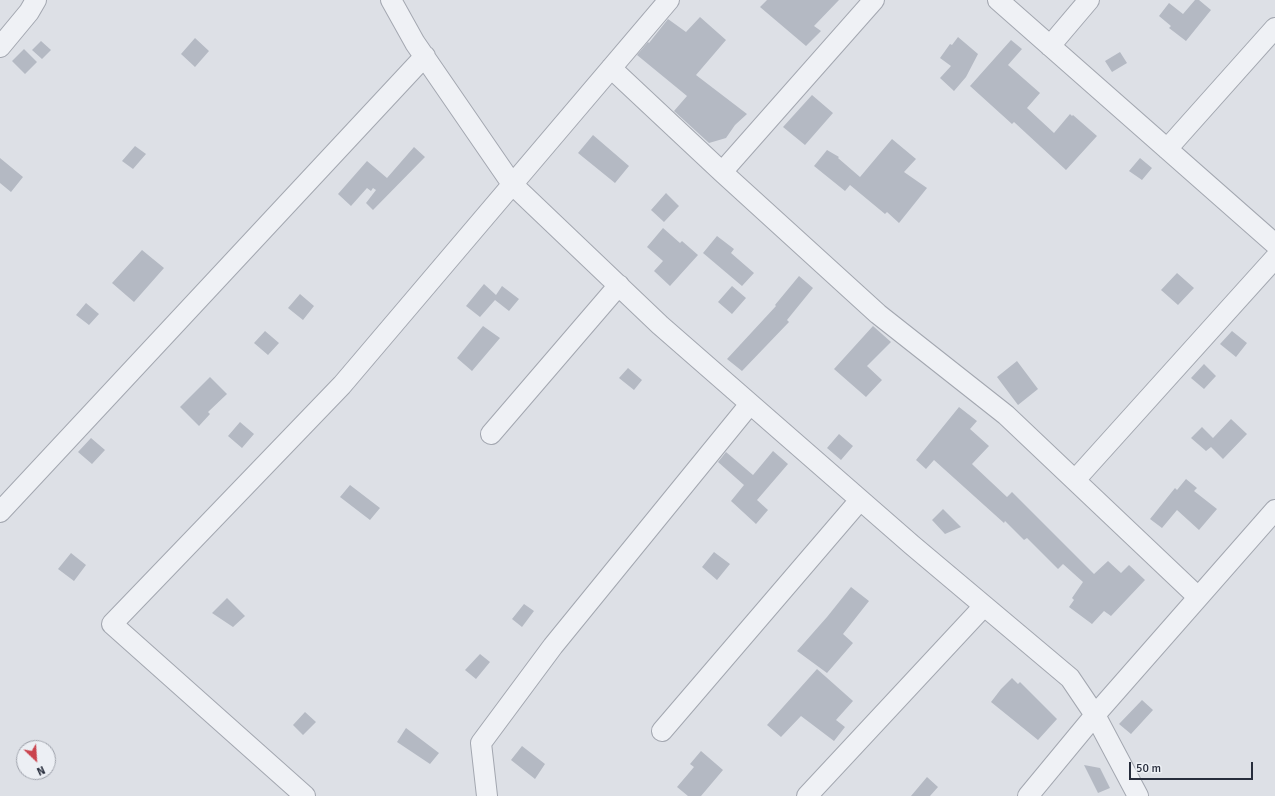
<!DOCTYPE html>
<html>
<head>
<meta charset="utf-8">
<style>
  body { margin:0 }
  #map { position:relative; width:1275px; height:796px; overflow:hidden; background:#dde0e6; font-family:Signika,sans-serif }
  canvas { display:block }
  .north { position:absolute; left:16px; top:740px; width:40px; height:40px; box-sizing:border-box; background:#eceff4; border:1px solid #9da1aa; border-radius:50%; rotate:155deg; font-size:11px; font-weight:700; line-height:16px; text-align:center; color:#272d3c }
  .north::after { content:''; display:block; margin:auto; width:14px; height:18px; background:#ca444e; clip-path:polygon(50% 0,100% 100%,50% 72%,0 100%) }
  .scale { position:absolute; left:1129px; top:762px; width:124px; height:18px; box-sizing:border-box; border:2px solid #272d3c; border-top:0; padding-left:5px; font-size:12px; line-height:14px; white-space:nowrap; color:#272d3c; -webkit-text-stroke:3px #eceff4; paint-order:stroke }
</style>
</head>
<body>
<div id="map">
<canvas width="1275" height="796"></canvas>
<div class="north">N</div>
<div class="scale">50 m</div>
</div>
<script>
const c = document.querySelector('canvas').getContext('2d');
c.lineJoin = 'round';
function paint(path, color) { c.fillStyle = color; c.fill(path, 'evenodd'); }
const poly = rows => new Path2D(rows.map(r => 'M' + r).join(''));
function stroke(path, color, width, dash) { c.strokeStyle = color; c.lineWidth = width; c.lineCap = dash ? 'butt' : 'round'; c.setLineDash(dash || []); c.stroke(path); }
paint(poly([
  [767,0,839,0,814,26,821,31,806,46,760,7],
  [1195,0,1199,0,1211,10,1186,41,1169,28,1171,26,1159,16,1169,3,1183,14],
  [700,17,726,40,696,75,747,114,735,125,726,138,709,143,674,111,687,96,637,55,648,42,649,43,668,19,686,32],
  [958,37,978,54,966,77,954,91,940,78,951,66,940,58,950,44,952,45],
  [195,38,209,51,195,67,181,54],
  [1011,40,1022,49,1008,65,1040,93,1027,108,1054,133,1070,114,1072,116,1073,115,1097,136,1066,170,1014,122,1012,124,970,86],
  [41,41,51,50,42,59,32,50],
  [24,49,37,62,25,74,12,61],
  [1120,52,1127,63,1112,72,1105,61],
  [812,95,833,113,805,145,783,127],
  [593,135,629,166,615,183,578,153],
  [892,139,916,159,904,172,927,188,899,223,887,212,885,214,850,185,845,191,814,166,827,150,839,157,838,158,860,177],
  [135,146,146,154,133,169,122,161],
  [414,147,425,157,373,210,366,203,376,190,373,188,371,191,367,188,351,206,338,194,367,161,387,178],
  [0,158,23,177,11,192,0,183],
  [1140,158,1152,168,1142,180,1129,171],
  [666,193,679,206,664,222,651,210],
  [663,228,680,243,682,241,698,255,670,286,654,271,663,261,647,247],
  [717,236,734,249,731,253,754,273,742,286,703,253],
  [142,250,164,268,134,302,112,283],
  [1177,273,1194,288,1178,305,1161,290],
  [799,276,813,288,787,320,789,322,742,371,727,359,776,306,775,305],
  [484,284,496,295,502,286,519,299,509,311,495,300,480,317,466,306],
  [732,286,746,298,732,314,718,302],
  [300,294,314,306,303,320,288,308],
  [86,303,99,314,89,325,76,315],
  [483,326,500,338,472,371,457,358],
  [873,326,891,342,867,366,882,380,866,397,834,369],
  [265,331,279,343,268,355,254,343],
  [1232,331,1247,343,1236,357,1220,344],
  [1017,361,1038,389,1018,405,997,377],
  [1204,364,1216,376,1204,389,1191,378],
  [628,368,642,380,634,390,619,378],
  [210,377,227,394,208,412,210,414,199,426,180,407],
  [959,407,977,421,970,429,989,446,972,464,974,466,1007,497,1012,492,1094,574,1108,561,1121,573,1129,565,1145,580,1111,616,1104,611,1092,624,1069,607,1074,600,1072,598,1083,582,1063,564,1058,569,1027,538,1024,540,1005,521,1004,523,934,460,926,469,916,460],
  [1231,419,1247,434,1223,459,1211,447,1206,451,1191,438,1202,427,1213,438],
  [240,422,254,434,242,448,228,436],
  [839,434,853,446,841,460,827,448],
  [91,438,105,450,92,464,78,452],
  [773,451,788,464,757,500,768,510,756,524,731,501,744,485,718,462,726,452,753,475],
  [1186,479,1197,488,1194,491,1217,509,1199,530,1177,510,1162,528,1150,519,1175,488,1177,490],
  [350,485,380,508,370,520,340,497],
  [943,509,961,527,945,534,932,520],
  [714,552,730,564,717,580,702,567],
  [71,553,86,565,74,581,58,569],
  [851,587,869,601,843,634,853,643,827,673,797,651,827,617],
  [227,598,245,616,233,627,212,613],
  [524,604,534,611,522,627,512,619],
  [480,654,490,662,476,679,465,670],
  [817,669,853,701,836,720,845,727,834,741,801,716,781,737,767,725],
  [1012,678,1018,684,1020,682,1057,719,1038,740,991,702,1001,689],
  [1142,700,1153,710,1131,734,1119,724],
  [305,712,316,722,303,735,293,725],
  [406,728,439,753,430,764,397,742],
  [522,746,545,764,535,779,511,760],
  [701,751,723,770,701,796,688,796,677,787,694,767,690,764],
  [1084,765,1100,768,1110,788,1098,793],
  [927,777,938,787,930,796,911,796]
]), '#b4b9c3');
const minor = poly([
  [391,0,415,43,512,184,660,325,912,545,1070,678,1095,715,1138,796],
  [998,0,1275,244],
  [1050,46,1089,0],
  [0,47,29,12,36,0],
  [611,68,722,172,878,314,1006,415,1198,597],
  [1167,149,1275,28],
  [722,172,874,0],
  [491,434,619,285],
  [1075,480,1275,258],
  [0,512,425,56],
  [662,731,860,500],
  [305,796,112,624,342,385,669,0],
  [487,796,481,743,553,646,750,404],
  [807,796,984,606],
  [1028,796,1095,715,1275,510]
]);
stroke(minor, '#a3a7b0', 22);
stroke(minor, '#eff1f5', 20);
</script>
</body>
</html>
